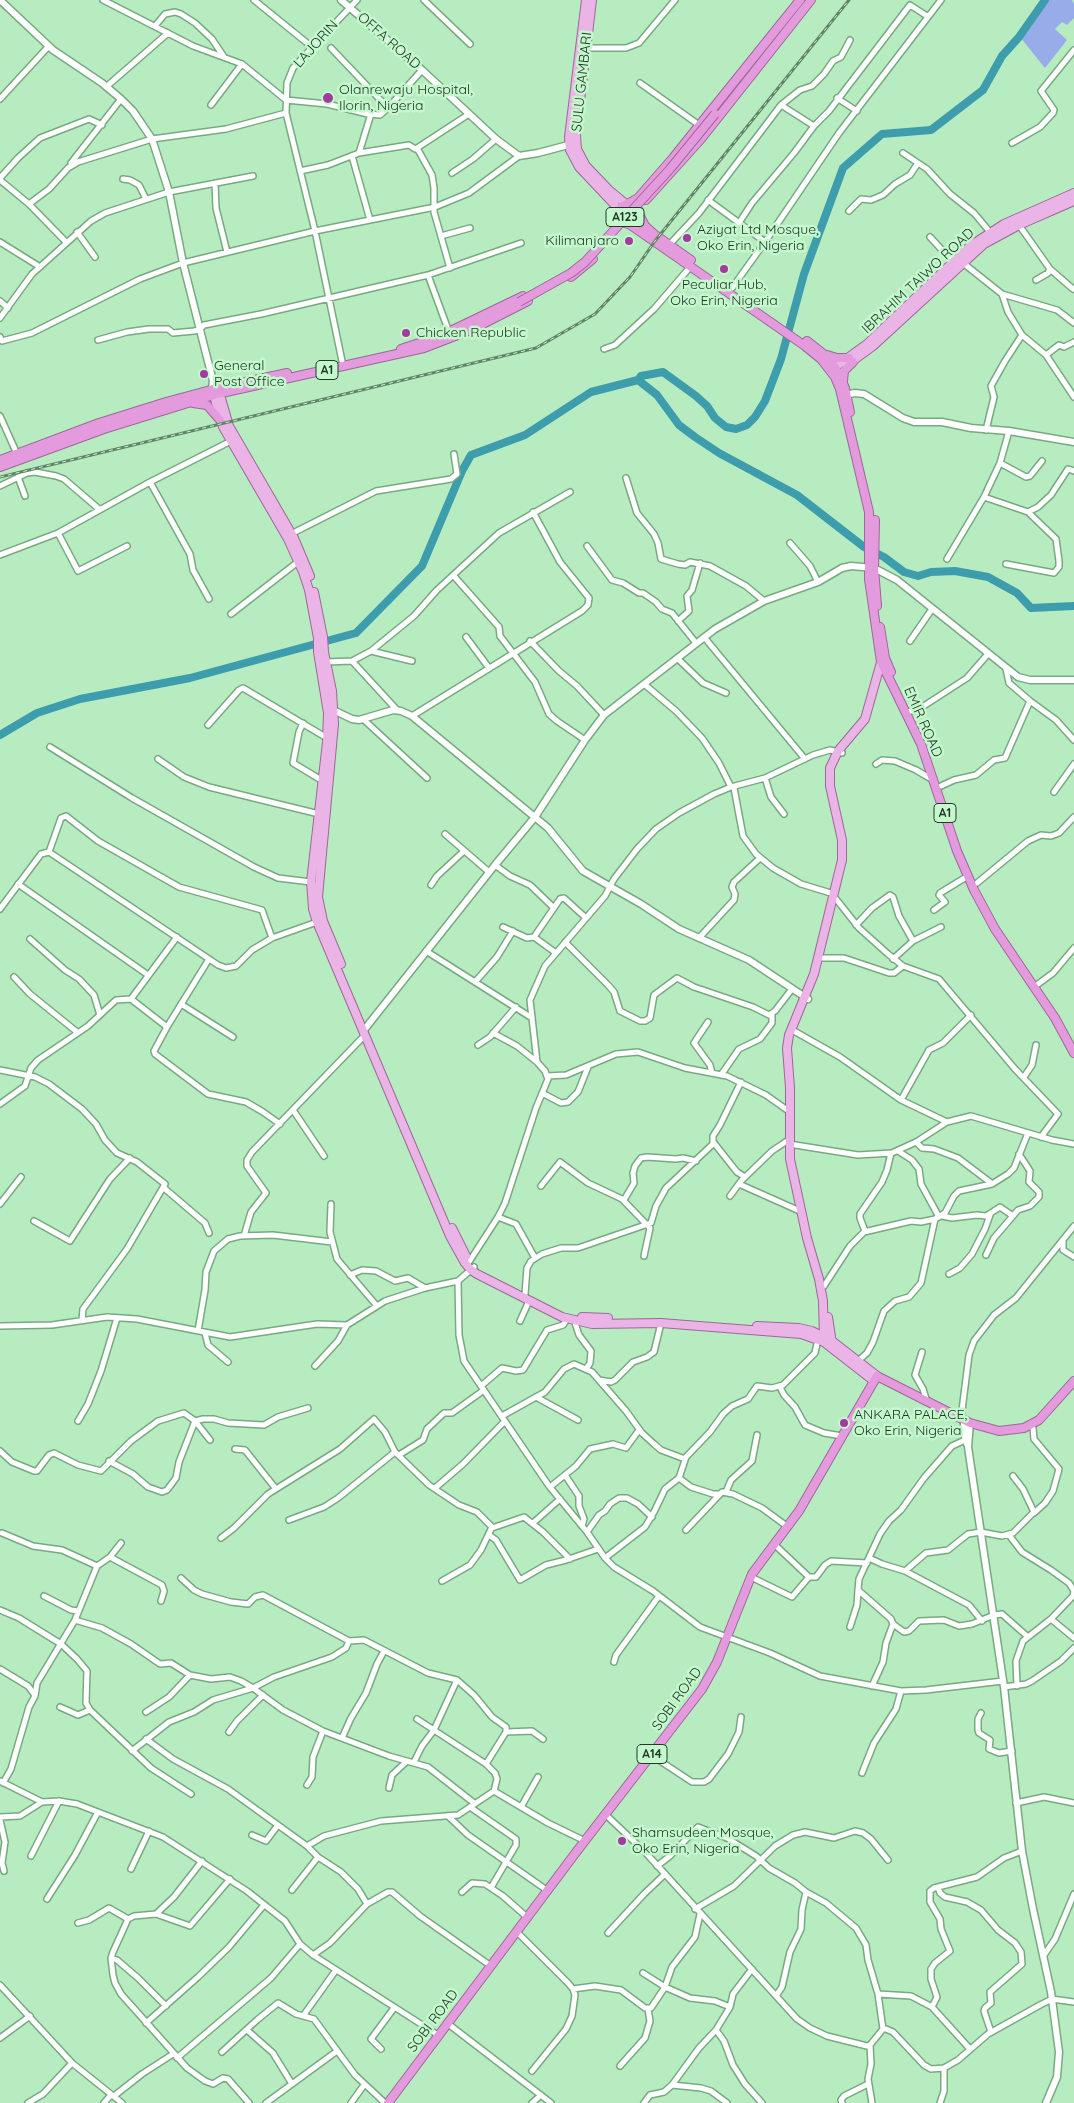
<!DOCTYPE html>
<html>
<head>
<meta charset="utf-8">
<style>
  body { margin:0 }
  canvas { display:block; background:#b7ebc0 }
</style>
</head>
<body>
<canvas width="1074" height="2103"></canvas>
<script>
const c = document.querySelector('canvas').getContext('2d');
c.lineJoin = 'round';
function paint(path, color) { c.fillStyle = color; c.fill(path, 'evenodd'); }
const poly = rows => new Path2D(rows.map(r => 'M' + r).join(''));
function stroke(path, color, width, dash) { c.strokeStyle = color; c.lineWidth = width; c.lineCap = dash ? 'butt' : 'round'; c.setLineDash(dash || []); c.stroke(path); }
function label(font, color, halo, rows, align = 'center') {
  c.font = font + ' Quicksand,sans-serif'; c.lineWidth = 5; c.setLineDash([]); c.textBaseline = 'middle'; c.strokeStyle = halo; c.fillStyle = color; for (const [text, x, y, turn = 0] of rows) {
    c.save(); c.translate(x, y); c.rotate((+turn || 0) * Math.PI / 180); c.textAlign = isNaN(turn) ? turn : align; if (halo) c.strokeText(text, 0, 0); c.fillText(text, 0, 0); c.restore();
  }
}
paint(poly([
  [1048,0,1072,0,1074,4,1074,18,1067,25,1062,22,1055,29,1067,40,1045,68,1020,37]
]), '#98ace9');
stroke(poly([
  [638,380,657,395,679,425,695,437,719,453,797,495,864,547,884,557,904,572,918,576,931,572,955,571,988,577,1017,593,1031,608,1074,606],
  [0,735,37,713,80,699,190,678,356,633,422,566,462,471,471,455,525,435,591,392,638,380,641,376,663,372,696,396,707,406,715,418,726,427,736,429,747,425,755,417,765,401,781,359,804,274,843,168,882,134,931,130,983,90,1002,56,1019,37,1045,0]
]), '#3d9dac', 8);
const minor = poly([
  [103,0,193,46,242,64,286,100,327,104,368,114,380,115,388,108,422,70],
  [254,0,312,47],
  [424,0,470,44],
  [155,26,165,14,175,12,181,14,195,23,212,39,224,57],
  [331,48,388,108],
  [584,48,626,48,639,43,675,0],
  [640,83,699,125],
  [106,87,168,33],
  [837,98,857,111],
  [0,99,48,47],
  [211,105,242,64],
  [781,105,800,90,812,86,824,74,833,61,841,57,850,40],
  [286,113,287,83,293,68,357,0],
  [1012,143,1040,127,1053,113,1054,110,1041,91,1074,50],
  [417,148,469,114],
  [359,153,371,114],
  [903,153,927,169,950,194,974,213,990,232],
  [352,156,370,220],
  [71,163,121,99],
  [300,171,328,165,359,153,409,145,415,149,417,148,432,175,434,188,434,212,450,268],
  [452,173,473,159,496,139],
  [0,178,18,158,40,138,89,119,102,125],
  [123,179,130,180,139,185,146,199],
  [0,180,29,204,66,242],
  [215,183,216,208,227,252],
  [708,200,765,242],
  [29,204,49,189,68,168,78,162,152,139,226,129,286,113,315,231,342,361],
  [849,211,861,199,871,200,883,195,895,184,910,175,918,163],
  [739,223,752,203,794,153,814,126,829,111,910,5,927,16],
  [1019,225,1050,269,1048,273,1036,280],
  [77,232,95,257],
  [441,236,470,228],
  [930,237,953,262],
  [0,242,40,267],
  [669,245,699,213,781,105,814,126],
  [963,263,1002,294,1008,312,1022,335,1046,355,1074,397],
  [1050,269,1073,289],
  [428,275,449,332],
  [732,288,765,242,839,133,941,0],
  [1002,294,1057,310,1074,323],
  [0,301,8,308],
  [0,318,32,274,91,221,105,213,169,192,253,176],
  [0,337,2,341,32,333,140,279,183,263,315,231,435,207,469,193,519,156],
  [98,340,127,332,149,329,168,329,173,333,194,331,199,330,204,325,261,314,428,275,521,243],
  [604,349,615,345,654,309,691,266],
  [1046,355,1059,345,1064,347,1074,342],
  [0,416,17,454],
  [986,430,994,397,991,386,1005,361,1022,335],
  [1000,463,1026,477,1030,476,1042,461],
  [18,477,25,496],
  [626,478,637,513,654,534,658,543,661,559,678,564,685,565,690,562,710,566,746,586,764,601],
  [150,482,190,554,193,570,209,599],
  [0,486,27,473,35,472,56,476,64,479,99,509],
  [984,497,1028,512,1056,539,1059,561,1059,567,1054,573,1006,564],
  [1028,512,1038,507,1051,495,1068,469,1074,471],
  [58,533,78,571,127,546],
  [291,534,376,491,451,479,457,474,454,454],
  [790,543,810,566,818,582],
  [587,546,612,580,623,583,639,593,643,593,656,602,662,609,672,613,696,643],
  [0,555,58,533,150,482,231,441],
  [947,559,984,497,1000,463,1009,431],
  [453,575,499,627,500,636,535,682,549,714,557,721,585,740],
  [231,614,299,561],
  [678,621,689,611,687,596,692,590,700,563],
  [466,637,489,668],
  [704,637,805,759],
  [530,641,559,671,577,686,604,715],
  [910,641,932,609],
  [371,651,414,616,437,590,499,533,570,492],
  [677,658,703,683,726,693],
  [352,661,371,651,412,661],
  [326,662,352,661,397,710],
  [1006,669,1009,683,1030,701,1056,720,1074,740],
  [644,684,676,711,702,738,719,763,731,787],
  [910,711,916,711,967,678,988,654],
  [412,716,582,611,588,605,589,598,560,562,533,512],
  [363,719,427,778],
  [303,723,299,732,293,763,323,781],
  [208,725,239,690,243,688,327,738],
  [50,747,132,798,254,867,278,878,311,882],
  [158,759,184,777,209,787,319,814],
  [876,764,882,760,895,761,916,770,933,780],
  [765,778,771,797,784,814],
  [941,786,954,780,976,775,994,760,1005,758,1030,701],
  [734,788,743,836,756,854,773,868,801,884,834,894],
  [1054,792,1074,764],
  [445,834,489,872],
  [49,852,61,818,66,816,98,841,179,887,262,910,272,938],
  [495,865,510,876,530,885,554,908],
  [977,883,1028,841,1041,835,1051,836,1059,833,1074,817],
  [18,884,148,975],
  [431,885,437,876,464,851],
  [836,899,859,928,888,954,903,966,939,979,1015,1069,1058,1114,1041,1137],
  [0,909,41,854,49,852,218,965,226,968,236,966,252,950,272,938,317,922],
  [934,910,945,902,939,895,940,893,968,876],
  [856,925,872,908,890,895,893,897,899,916,913,941],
  [503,927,527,938,534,937],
  [699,938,734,900,735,894,732,887,734,882,760,858],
  [30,939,65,970,79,979,94,995,100,1015],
  [565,942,608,985,614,992,620,1011,640,1021,645,1021,650,1018,654,995,677,978,694,987,753,1007,769,1015,775,1011,792,989],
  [426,951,532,1018],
  [556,953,534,937,560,899,564,898,586,918],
  [822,958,844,958,889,973,894,973,903,966],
  [209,959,167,1027,154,1051,155,1054,208,1094,246,1102,263,1112,280,1124],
  [893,959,913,941,941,927],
  [14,977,30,994,77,1032],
  [475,982,497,957,513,931],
  [1034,987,1053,973,1074,948],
  [181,1004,233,1037],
  [708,1022,694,1043,710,1065,712,1073],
  [167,1027,131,999,177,937],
  [794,1031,840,1057,901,1100,947,1122],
  [493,1033,517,1046,537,1062],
  [478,1045,490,1037,516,1007],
  [0,1070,35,1077,49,1084,82,1109,96,1124,105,1140,117,1153,137,1162,165,1184,127,1249,83,1309,82,1320],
  [721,1075,739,1049,760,1039,772,1023,772,1015],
  [547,1076,566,1075,616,1054,638,1052,685,1068,727,1076,766,1095,790,1112],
  [1024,1077,1032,1065,1036,1045],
  [542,1093,561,1103,568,1102,578,1092,588,1067],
  [901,1100,929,1050,943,1043,971,1015],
  [0,1104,25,1086,31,1068,38,1060,88,1026,116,1000,131,999],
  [293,1110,324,1156],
  [916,1142,922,1148,934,1149,958,1158,991,1183],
  [714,1143,737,1172,745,1177],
  [789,1144,858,1155,892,1153,916,1142,947,1122,971,1116,1052,1140,1074,1144],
  [898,1151,912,1160,919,1169,921,1184,939,1217],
  [739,1184,802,1212],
  [541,1186,560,1162,588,1183,622,1199,650,1228,644,1256],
  [164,1188,205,1223,209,1233],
  [730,1196,741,1181,772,1151,790,1139],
  [624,1200,634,1183,633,1173,635,1166,641,1158,647,1157,676,1159,683,1158,696,1161],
  [0,1204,21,1177],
  [331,1204,330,1232,337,1259,377,1306],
  [942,1216,952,1218,977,1215,986,1216,1000,1207,1013,1216],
  [498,1217,516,1224,535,1258],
  [34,1221,70,1241,110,1179,130,1158],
  [865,1231,860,1218,860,1214,882,1182,887,1170,891,1153],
  [244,1236,251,1212,266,1193,247,1166,247,1160,252,1152,365,1035],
  [1063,1240,1063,1250,1074,1257],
  [986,1255,994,1238,1018,1210,1030,1206,1039,1197,1039,1192,1029,1182,1030,1171,1019,1154],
  [469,1262,498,1217,505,1203,536,1108,548,1079,545,1071,537,1062,530,1000,545,966,605,896,614,879,637,849,656,829,679,813,714,794,731,787,765,778,813,755,830,750,842,753],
  [949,1274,960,1268,972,1254,985,1229,990,1215],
  [350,1275,362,1270,376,1271,395,1281,408,1278,425,1288],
  [458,1281,459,1335,464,1361,549,1486,587,1532,605,1558,614,1567,653,1591,700,1627,770,1653,820,1676,901,1691,926,1690,1003,1681],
  [824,1286,850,1246,864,1232,911,1221,921,1222,935,1219,945,1213,954,1196,959,1191,992,1184,1008,1174,1014,1168,1028,1133],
  [525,1294,527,1268,531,1261,542,1254,561,1248,578,1248,651,1223,656,1206,666,1188,713,1144,713,1136,720,1125,741,1082],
  [574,1320,579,1335,591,1351,590,1363,586,1369],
  [520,1321,529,1301],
  [0,1326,52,1325,107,1317,137,1319,230,1337,317,1324,347,1325,385,1301,425,1288,458,1281,474,1267],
  [198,1331,205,1290,206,1272,214,1251,228,1239,240,1236,273,1235,332,1242],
  [205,1333,208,1345,228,1362],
  [922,1352,915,1375,923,1389,927,1402],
  [858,1361,867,1353,873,1342,884,1311,895,1301,909,1297,921,1283,935,1219],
  [315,1366,338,1341,347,1325],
  [599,1380,611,1382,615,1380,633,1362,647,1357,654,1352,661,1323],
  [481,1386,502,1368,516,1371,523,1370,547,1330,563,1325,568,1318],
  [780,1387,784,1395,795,1407,805,1425,824,1433,842,1436],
  [536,1397,578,1420],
  [502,1416,545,1392,564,1369,574,1364,592,1372,626,1411,642,1433,654,1444,661,1450,685,1459],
  [961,1418,969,1355,974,1341,994,1315,1016,1298,1074,1226],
  [78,1421,88,1404,101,1371,117,1318],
  [1033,1428,1034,1439,1059,1469,1053,1491,1045,1503,1034,1513],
  [235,1449,245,1450,276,1489],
  [0,1451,12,1462,34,1471,37,1471,49,1455,54,1453,78,1465,101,1471,131,1441,158,1421,184,1413,195,1421,210,1440],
  [399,1455,423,1440,427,1429,444,1413,452,1413,484,1390],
  [109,1461,133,1474,148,1487,162,1492,167,1490,176,1478,179,1462,195,1421,203,1419,214,1419,228,1423,264,1425,278,1417,308,1408],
  [565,1475,579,1496,579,1506,584,1519,582,1526],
  [679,1478,691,1487,713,1494,718,1494],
  [550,1487,576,1466,590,1449,613,1444,626,1448,639,1430],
  [435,1488,463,1464,505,1421],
  [726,1492,731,1480,752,1461,757,1435],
  [289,1520,324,1507,338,1498,395,1452],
  [533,1523,560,1499],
  [492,1528,524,1517,543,1532,570,1559],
  [686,1530,722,1492,733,1494,762,1508,788,1527],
  [587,1532,599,1515,605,1511,610,1504,619,1498,627,1498,638,1504,652,1517],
  [2,1533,33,1546,62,1550,97,1566],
  [489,1535,496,1540,520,1580,546,1565,566,1560,598,1549],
  [1009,1535,1022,1552,1051,1570,1069,1583,1074,1591,1073,1596,1051,1619,1023,1641,1016,1661,1017,1686],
  [221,1538,234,1528,268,1494,340,1449,374,1419,385,1432,395,1452,429,1485,459,1505,477,1512,492,1527,481,1550,470,1565,442,1581],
  [774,1544,809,1577],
  [110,1557,162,1585,164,1591,161,1601],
  [605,1558,645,1527,654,1512,665,1489,679,1478,686,1457,710,1432,723,1414,732,1406,748,1399,757,1386,772,1388,783,1385,815,1353,818,1339],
  [869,1558,882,1564,905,1571,926,1553,948,1550,968,1534,981,1532,1002,1536,1013,1533,1034,1512,1023,1489,1013,1476],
  [905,1571,969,1605,982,1621],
  [751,1577,792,1597,809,1577,816,1577,825,1565,831,1561,867,1563],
  [181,1578,194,1590,202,1594,231,1602,248,1604,255,1597,263,1595,349,1641,364,1640,428,1673,457,1680,474,1695,492,1717,506,1727,506,1732,486,1764],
  [44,1596,71,1610,78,1611],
  [0,1610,19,1618,61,1644,77,1659,87,1671,86,1703,90,1710,151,1768,191,1794],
  [1051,1619,1074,1638],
  [75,1620,102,1628,131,1644,160,1664,171,1663,190,1675,211,1679,230,1677,241,1681,253,1688,283,1710,323,1731,389,1756,428,1767,474,1803],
  [893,1624,904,1632,909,1631,919,1621,944,1620,959,1626,972,1624,994,1615,1002,1614,1028,1637],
  [850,1627,857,1605,858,1590],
  [614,1662,616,1655,659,1596],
  [0,1669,28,1686,34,1694],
  [872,1686,883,1662,886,1643,893,1624,891,1619,858,1590,859,1579,880,1534,889,1521,901,1510,924,1478,952,1446,965,1440],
  [1004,1687,1026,1684,1032,1681,1061,1661,1074,1648],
  [60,1707,78,1715,90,1710],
  [146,1712,169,1697,190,1675],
  [981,1713,978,1719,978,1730,979,1733,990,1740,989,1749,999,1753,1012,1751],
  [229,1732,237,1721,263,1695],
  [506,1732,532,1731,543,1739],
  [342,1738,351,1718,366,1693,377,1664,384,1651],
  [146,1739,173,1759,228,1789,307,1846,318,1857,341,1872,358,1889,367,1904],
  [132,1751,169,1722,194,1712,213,1700,253,1688,274,1677,332,1657,346,1648,349,1641],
  [651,1755,692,1782,704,1782,709,1779,728,1754,739,1732,741,1717],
  [414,1762,422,1746,434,1730,457,1680],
  [862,1773,874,1743,896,1709,901,1691],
  [0,1781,42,1802,59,1801,77,1804,163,1837,247,1891,285,1921,300,1944,313,1955,438,2035],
  [3,1783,11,1769,29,1707,35,1696,37,1683,75,1620,97,1566,110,1557,121,1543],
  [307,1785,312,1777,313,1757,323,1731],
  [389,1788,392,1775,406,1762],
  [494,1791,548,1823,585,1841],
  [1016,1803,1044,1797,1074,1803],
  [470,1807,516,1839,516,1845,492,1886],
  [521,1807,538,1777],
  [605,1814,645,1852,797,2019,810,2028,827,2036,867,2046,870,2045,883,2029,886,2029,893,2032,924,2065,931,2069,944,2068,958,2060,988,2034,1040,2005,1052,1999,1074,2002],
  [448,1816,468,1835,548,1891],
  [0,1817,20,1816,42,1802],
  [0,1820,5,1842,2,1863,4,1871],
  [252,1835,266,1841,278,1825],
  [307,1846,324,1836,381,1821,458,1815,494,1791,497,1779,495,1773,486,1764,417,1719],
  [31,1856,59,1801],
  [202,1861,174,1897,156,1914,134,1916,128,1919,113,1952,111,1958,113,1975,115,1983,121,1994,187,2068,205,2081,213,2084,223,2078,228,2079,249,2103],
  [657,1866,670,1856,698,1827,727,1838,756,1856,769,1868,795,1883,806,1892,826,1903,856,1928,866,1945,868,1960,878,1994,883,2029],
  [131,1869,149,1831],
  [938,1887,940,1893,945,1897,967,1902,981,1910,998,1930,1015,1943,1021,1952,1022,1964,990,1992,991,2003,985,2008,984,2011,991,2032],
  [292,1890,318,1857],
  [462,1892,472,1883,485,1884,503,1896,528,1918],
  [47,1899,75,1855,98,1812],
  [695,1909,734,1886,775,1846,793,1835,805,1832,834,1838,855,1831,863,1833,871,1839,888,1860],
  [156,1914,190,1926,230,1879],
  [78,1923,89,1920,109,1908,128,1919],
  [517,1932,568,1983,573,1989,575,1995,572,2016,566,2029,532,2071],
  [608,1933,644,1894,665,1874],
  [313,1955,330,1943,367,1904,388,1892,392,1892,420,1916,491,1966],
  [1044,1955,1055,1939,1074,1894],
  [111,1958,117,1960,138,1978,166,2006],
  [643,1973,665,1987,690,1998,715,2001,730,2007],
  [0,1985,72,2063,122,2103],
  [573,1989,595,1986,621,1990,645,2008,651,2008,665,1987,672,1967,695,1937,700,1914],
  [878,1994,911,1996,932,2007,970,2049],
  [776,1996,782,1987,790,1952,801,1929,802,1910,806,1892],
  [932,2007,937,1997,931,1979,931,1969,935,1963,950,1951,941,1929,940,1919,930,1902,930,1891,934,1888,977,1877,1004,1858,1022,1851],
  [303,2016,336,1970],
  [146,2023,198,1977,229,1947,264,1905],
  [447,2023,551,2103],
  [247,2030,273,2053,292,2084],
  [716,2030,724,2041,733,2065,745,2084,762,2103],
  [0,2038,30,2016],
  [870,2045,871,2064,868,2079,872,2103],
  [381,2049,371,2039,394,2008],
  [222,2052,257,2020,278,2003,296,2014,314,2019,355,2075,385,2103],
  [177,2058,271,1978,300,1944],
  [620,2066,645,2038,650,2021,648,2009],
  [672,2085,701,2088,711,2091,727,2103],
  [114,2096,142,2074,173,2054],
  [28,2103,43,2094,72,2063],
  [104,2103,111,2095],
  [266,2103,337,2051],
  [351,2103,364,2085],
  [532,2103,541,2095],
  [644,2103,650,2095,664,2092,672,2085,699,2048,716,2030,730,2007,733,1994,752,1969],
  [842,2103,841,2100,844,2096,868,2084],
  [940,2103,944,2091,944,2068]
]);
const tertiary = poly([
  [0,0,53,50,102,83,121,99,133,111,152,139,169,192,183,263,213,381,212,389],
  [341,0,422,70,496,139,519,156,538,153,572,144],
  [842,396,854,393,864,394,903,418,914,422,942,422,971,428,1009,431,1074,442],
  [331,709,352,719,359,720,393,710,401,711,412,716,548,828,583,871,641,904,679,929,749,960,808,999],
  [364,1030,495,865,535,817,585,740,604,715,715,629,764,601,818,582,842,568,851,566,874,568,897,580,1018,677,1030,680,1074,680],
  [964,1420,964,1432,967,1444],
  [970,1423,968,1447,1004,1687,1022,1851,1033,1909,1051,1992,1059,2052,1057,2077,1046,2103]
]);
const primary = poly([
  [586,0,569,137,570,150,579,167,614,204,619,213],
  [592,0,576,135,577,149,586,166,609,190,626,204],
  [847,365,873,346,984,244,1019,225,1074,201],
  [831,370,867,344,970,246,1004,224,1074,193],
  [218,388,229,426,294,538,310,576],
  [212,389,223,427,288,539,303,572,309,590,318,638,318,652,328,713,327,742,311,882,313,909,317,922,450,1236,465,1263,471,1270,477,1274,562,1317,592,1324,661,1323,801,1334,824,1342,874,1381],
  [314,592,323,637,324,652,332,691,334,724,318,897,323,921,341,964],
  [452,1228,466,1256],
  [582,1317,608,1318],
  [828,1317,832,1343],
  [757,1326,799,1328,812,1331,832,1341,877,1376],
  [824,1340,823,1301,819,1279,807,1238,790,1159,790,1088,787,1048,789,1035,814,974,842,860,842,840,830,786,830,768,838,751,865,719,881,662,884,659]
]);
const trunk = poly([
  [646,200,701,139,811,0],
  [629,203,638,198,673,158,800,0],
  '619 214a10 10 0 1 1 20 0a10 10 0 1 1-20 0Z',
  [639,214,645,226,654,234,691,260],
  [629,224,805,346,821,359,835,377,840,389,869,512,869,579,881,662,921,744,957,851,974,890,995,929,1055,1018,1074,1053],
  [571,277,593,259],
  [807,341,826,356,835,367,845,388,850,412],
  [401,349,440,336,523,296],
  [827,355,837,358,849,358],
  [843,381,844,371,853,362],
  [193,403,207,405,220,420],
  [0,460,99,423,166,402,218,388,287,373],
  [0,467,104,429,217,394,424,348,473,329,528,301],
  [875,520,874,568,877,606],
  [880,627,885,658,891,672],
  [388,2103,577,1851,702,1689,717,1662,752,1574,799,1511,877,1376,970,1423,999,1431,1024,1428,1039,1420,1074,1381]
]);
stroke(minor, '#78aa82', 8);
stroke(tertiary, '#78aa82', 9);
stroke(primary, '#9d6899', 10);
stroke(trunk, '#9d6899', 10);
stroke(minor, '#fff', 5);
stroke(tertiary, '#fff', 6);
stroke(primary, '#ebb4e6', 8);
stroke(trunk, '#e49bde', 8);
const rail = poly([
  [0,477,536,348,595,314,630,277,655,241,849,0]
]);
stroke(rail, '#618367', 3);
stroke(rail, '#c4f8cd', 1, [4]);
const trunkBridge = poly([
  [519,302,571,273,585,262,670,169,715,114]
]);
stroke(trunkBridge, '#9d6899', 10, []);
stroke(trunkBridge, '#e49bde', 8);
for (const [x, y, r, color] of [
  [328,98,6,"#a33a9d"],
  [687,238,5,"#a33a9d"],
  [629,241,5,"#a33a9d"],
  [724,269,5,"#a33a9d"],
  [406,333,5,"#a33a9d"],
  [204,374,5,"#a33a9d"],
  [844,1423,5,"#a33a9d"],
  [622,1841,5,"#a33a9d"]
]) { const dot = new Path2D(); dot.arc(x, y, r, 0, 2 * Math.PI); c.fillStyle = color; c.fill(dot); stroke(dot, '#c4f8cd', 2); }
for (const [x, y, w] of [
  [625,217,38],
  [327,370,22],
  [945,813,22],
  [652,1754,30]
]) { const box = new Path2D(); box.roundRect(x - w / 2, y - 9.5, w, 19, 4); c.fillStyle = '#c4f8cd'; c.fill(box); stroke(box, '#233827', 1); }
label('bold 12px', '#233827', null, [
  ["A123",625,217],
  ["A1",327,370],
  ["A1",945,813],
  ["A14",652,1754]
]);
label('14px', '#233827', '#c4f8cd', [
  ["OFFA ROAD",389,41,41],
  ["LAJORIN",316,44,-48],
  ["SULU GAMBARI",582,82,-84],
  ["IBRAHIM TAIWO ROAD",918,281,-43],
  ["EMIR ROAD",923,722,66],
  ["SOBI ROAD",677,1699,-54],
  ["SOBI ROAD",433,2021,-53]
]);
label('14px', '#233827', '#c4f8cd', [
  ["Olanrewaju Hospital,",339,90],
  ["Ilorin, Nigeria",339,106],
  ["Aziyat Ltd Mosque,",697,230],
  ["Oko Erin, Nigeria",697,246],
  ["Kilimanjaro",619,241,"right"],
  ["Peculiar Hub,",724,285,"center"],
  ["Oko Erin, Nigeria",724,301,"center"],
  ["Chicken Republic",416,333],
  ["General",214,366],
  ["Post Office",214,382],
  ["ANKARA PALACE,",854,1415],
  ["Oko Erin, Nigeria",854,1431],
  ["Shamsudeen Mosque,",632,1833],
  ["Oko Erin, Nigeria",632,1849]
], 'left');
</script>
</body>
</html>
